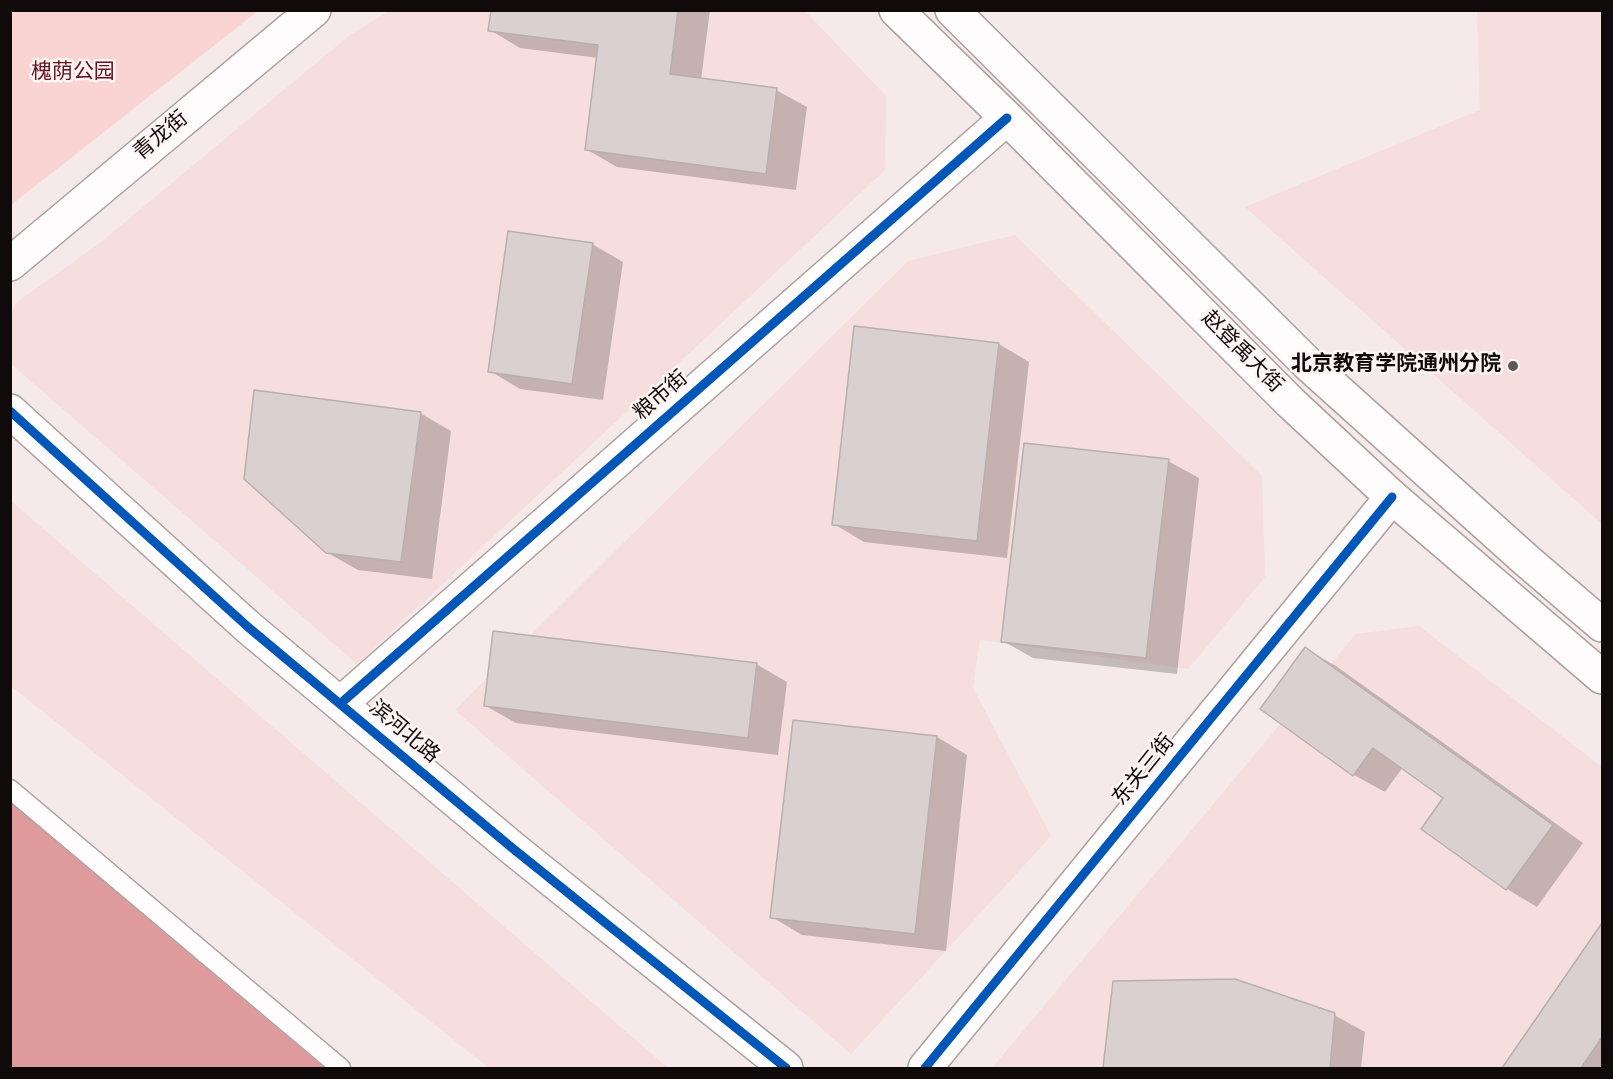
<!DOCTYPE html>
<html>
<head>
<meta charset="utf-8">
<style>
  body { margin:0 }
  #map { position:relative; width:1613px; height:1079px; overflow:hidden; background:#f5e9e9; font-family:Overpass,sans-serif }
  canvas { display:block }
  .frame { position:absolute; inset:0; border:12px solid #110a0a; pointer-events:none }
</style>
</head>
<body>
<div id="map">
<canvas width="1613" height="1079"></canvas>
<div class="frame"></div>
</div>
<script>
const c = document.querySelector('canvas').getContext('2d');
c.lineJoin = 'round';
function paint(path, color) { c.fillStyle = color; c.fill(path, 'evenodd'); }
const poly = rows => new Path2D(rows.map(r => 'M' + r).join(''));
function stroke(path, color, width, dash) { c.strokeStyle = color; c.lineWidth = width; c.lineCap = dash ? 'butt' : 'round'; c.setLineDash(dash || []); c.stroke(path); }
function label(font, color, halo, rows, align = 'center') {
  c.font = font + ' Overpass,"Noto Sans SC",sans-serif'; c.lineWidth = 5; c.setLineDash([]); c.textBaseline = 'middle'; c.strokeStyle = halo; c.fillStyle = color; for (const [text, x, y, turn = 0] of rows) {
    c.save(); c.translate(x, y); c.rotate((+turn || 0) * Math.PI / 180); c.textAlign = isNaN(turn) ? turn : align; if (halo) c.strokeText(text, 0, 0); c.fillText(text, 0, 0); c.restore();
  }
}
paint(poly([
  [389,11,805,11,886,96,885,170,357,664,11,364,11,317,16,303,100,243,350,35],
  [1477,11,1602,11,1602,524,1245,207,1480,110],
  [1015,235,1262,476,1265,577,1188,669,980,640,973,688,1051,836,851,1054,455,710,908,261],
  [10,501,11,501,668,1068,489,1068,11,686],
  [1419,626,1602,767,1602,1068,992,1068,1356,634]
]), '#f5dedd');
paint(poly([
  [11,10,258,10,258,11,11,205]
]), '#f9d4d3');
paint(poly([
  [11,803,325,1068,11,1068]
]), '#df9a9b');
paint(poly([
  [492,10,710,10,701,80,776,90,807,107,796,190,617,167,586,149,598,58,520,48,490,30],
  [592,244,623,262,603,400,520,389,490,371],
  [999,344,1029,362,1007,558,864,542,834,524],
  [420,413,451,431,432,579,358,570,326,552],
  [1168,461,1199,478,1177,674,1033,658,1003,641],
  [1306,649,1336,666,1583,843,1537,907,1507,889,1445,798,1403,767,1385,792,1354,775,1263,709],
  [756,664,787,682,778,755,516,723,486,706],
  [937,737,967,755,946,951,802,935,772,917],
  [1602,925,1602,1068,1504,1068],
  [1114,982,1334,1015,1365,1032,1361,1068,1104,1068]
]), '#0003');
const building = poly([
  [491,10,678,10,670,74,777,88,766,174,585,150,598,45,488,31,491,10],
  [508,231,593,243,572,384,488,372,508,231],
  [854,326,999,343,977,541,832,525,854,326],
  [254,390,421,412,401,562,326,553,244,479,254,390],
  [1024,443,1169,459,1146,658,1001,642,1024,443],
  [493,631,757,663,748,738,484,706,493,631],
  [1305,647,1553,825,1506,890,1421,829,1443,798,1373,748,1353,776,1260,709,1305,647],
  [793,720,937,736,915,934,770,918,793,720],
  [1602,923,1602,1037,1581,1068,1502,1068,1602,923],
  [1235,979,1335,1013,1330,1068,1103,1068,1113,981,1235,979]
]);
paint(building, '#dad0d0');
stroke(building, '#b8afaf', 1.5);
const service = poly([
  [10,789,341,1068]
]);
const tertiary = poly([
  [10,264,314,10],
  [10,411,248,627,511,847,786,1068],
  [340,704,1007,118],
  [925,1068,1392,497]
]);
const primary = poly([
  [896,10,1007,118,1290,402,1392,497,1602,677],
  [952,10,1309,365,1526,560,1602,625]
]);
stroke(service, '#aaa0a0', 21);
stroke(tertiary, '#aaa0a0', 36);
stroke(primary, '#aaa0a0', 36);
stroke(service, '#fefcfc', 18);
stroke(tertiary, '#fefcfc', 33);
stroke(primary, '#fefcfc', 33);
stroke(poly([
  [10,411,248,627,511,847,786,1068],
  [340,704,1007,118],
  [925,1068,1392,497]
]), '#0057b8', 9);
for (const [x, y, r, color] of [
  [1513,366,6,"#615858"]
]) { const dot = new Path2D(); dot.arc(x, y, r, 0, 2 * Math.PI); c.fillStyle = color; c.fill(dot); stroke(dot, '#fef5f4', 2); }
label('21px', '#65101b', '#fef5f4', [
  ["槐荫公园",73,74]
]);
label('21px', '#110a0a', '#fef5f4', [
  ["青龙街",162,137,-40],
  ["赵登禹大街",1241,353,45],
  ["粮市街",662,397,-41],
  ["滨河北路",403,733,40],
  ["东关三街",1145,771,-51]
]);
label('bold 21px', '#110a0a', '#fef5f4', [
  ["北京教育学院通州分院",1501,366]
], 'right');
</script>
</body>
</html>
